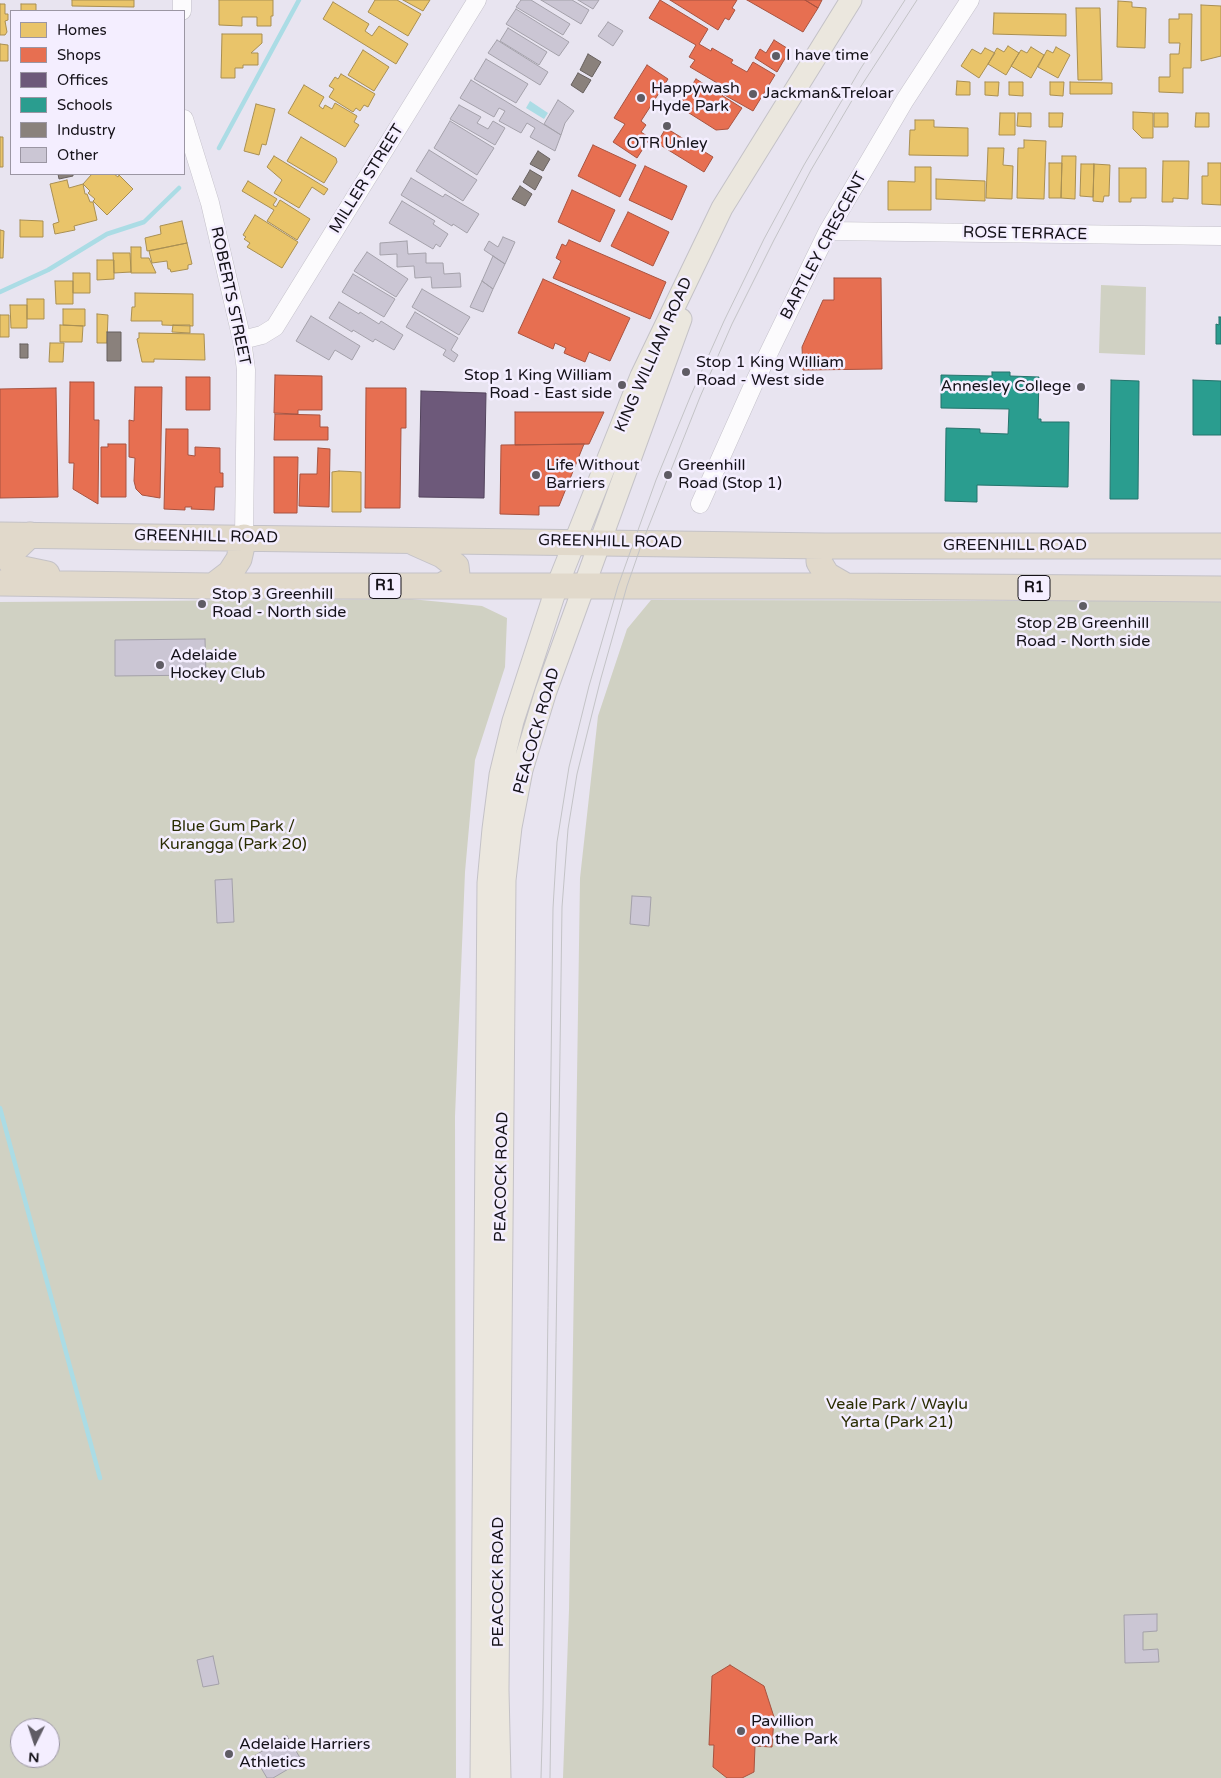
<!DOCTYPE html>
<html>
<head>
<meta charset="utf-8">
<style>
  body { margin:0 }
  #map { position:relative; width:1221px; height:1778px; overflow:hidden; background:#e8e4f0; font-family:"Varela Round",sans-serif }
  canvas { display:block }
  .legend { position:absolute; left:10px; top:10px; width:175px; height:165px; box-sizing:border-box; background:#f4eeff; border:1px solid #9b96a3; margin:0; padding:6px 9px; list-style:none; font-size:15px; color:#151219 }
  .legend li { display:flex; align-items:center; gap:10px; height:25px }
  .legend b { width:25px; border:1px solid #9b96a3 }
  .north { position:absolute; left:10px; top:1718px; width:50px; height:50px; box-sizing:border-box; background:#f4eeff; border:1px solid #9b96a3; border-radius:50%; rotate:184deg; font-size:14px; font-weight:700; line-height:20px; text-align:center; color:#151219 }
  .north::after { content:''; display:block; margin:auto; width:18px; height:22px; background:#5f5c64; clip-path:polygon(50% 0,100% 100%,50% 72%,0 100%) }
</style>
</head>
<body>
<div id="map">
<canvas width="1221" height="1778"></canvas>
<ul class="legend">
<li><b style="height:14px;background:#e9c46a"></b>Homes</li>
<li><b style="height:14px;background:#e76f51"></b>Shops</li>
<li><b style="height:14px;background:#6d597a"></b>Offices</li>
<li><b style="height:14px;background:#2a9d8f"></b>Schools</li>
<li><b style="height:14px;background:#8a817c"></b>Industry</li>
<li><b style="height:14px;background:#cbc6d4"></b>Other</li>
</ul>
<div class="north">N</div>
</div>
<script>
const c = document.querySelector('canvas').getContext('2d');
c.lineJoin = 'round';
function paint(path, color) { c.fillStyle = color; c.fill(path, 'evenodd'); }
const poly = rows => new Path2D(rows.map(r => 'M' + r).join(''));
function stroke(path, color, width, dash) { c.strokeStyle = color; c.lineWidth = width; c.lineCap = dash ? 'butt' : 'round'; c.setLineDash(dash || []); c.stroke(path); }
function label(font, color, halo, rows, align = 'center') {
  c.font = font + ' "Varela Round",sans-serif'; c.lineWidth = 5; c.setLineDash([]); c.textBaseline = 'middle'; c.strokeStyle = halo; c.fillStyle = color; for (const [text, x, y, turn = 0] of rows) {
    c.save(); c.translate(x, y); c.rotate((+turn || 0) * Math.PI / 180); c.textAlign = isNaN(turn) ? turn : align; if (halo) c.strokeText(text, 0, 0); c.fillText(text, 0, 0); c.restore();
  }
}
paint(poly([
  [1101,285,1146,287,1145,355,1099,353],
  [411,599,482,606,507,618,505,667,475,760,465,872,455,1116,456,1778,0,1778,0,602],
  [20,1728,50,1728,50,1758,20,1758],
  [651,600,1221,601,1221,1778,563,1778,569,1610,580,878,598,716,627,629]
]), '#d0d1c3');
paint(poly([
  [530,101,548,113,544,119,526,108]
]), '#abdce5');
const homes = poly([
  [72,0,134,0,134,7,72,6,72,0],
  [219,0,273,0,273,16,271,16,271,26,257,26,257,17,242,17,242,26,219,25,219,0],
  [375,0,397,0,421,14,408,36,368,12,375,0],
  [403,0,430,0,423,11,403,0],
  [1118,1,1132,2,1132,7,1146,8,1145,48,1117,47,1118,1],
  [333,2,369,24,365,31,372,36,379,26,408,44,396,64,323,19,333,2],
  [0,4,5,4,5,14,8,14,8,20,5,21,7,32,5,35,0,35,0,4],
  [21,4,36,4,36,11,21,11,21,4],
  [1201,5,1221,6,1221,56,1201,61,1201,5],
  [1076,8,1100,8,1102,80,1078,80,1076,8],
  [994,13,1066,14,1066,36,993,34,994,13],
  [1179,14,1192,14,1191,68,1183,68,1183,93,1159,92,1159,77,1170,77,1170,54,1179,54,1180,43,1169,43,1169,19,1179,19,1179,14],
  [222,34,262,34,262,43,251,53,258,53,258,65,243,65,243,68,235,68,235,78,221,78,222,34],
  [0,44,8,45,8,61,0,61,0,44],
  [1008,46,1019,53,1006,75,988,64,997,48,1004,52,1008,46],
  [1031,47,1044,55,1031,78,1011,66,1021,50,1027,53,1031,47],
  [1056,47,1070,55,1058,78,1038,67,1047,50,1053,53,1056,47],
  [985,48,995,53,979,78,961,66,972,49,981,54,985,48],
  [363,50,389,67,374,91,348,75,363,50],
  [341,74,375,94,368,107,364,105,360,111,356,108,353,112,329,97,334,89,329,86,335,77,338,79,341,74],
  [957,81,970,82,970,95,956,95,957,81],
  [985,82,999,82,998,96,985,95,985,82],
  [1009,82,1023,82,1023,96,1009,95,1009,82],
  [1050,82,1064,82,1063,96,1050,95,1050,82],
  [1070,82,1112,83,1112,94,1070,94,1070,82],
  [304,85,324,97,319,106,323,109,325,105,332,109,335,103,357,116,354,122,359,125,345,147,288,113,304,85],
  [256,104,275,109,266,145,262,144,259,155,244,151,256,104],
  [1133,112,1153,113,1153,138,1142,138,1133,129,1133,112],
  [1000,113,1015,113,1015,135,999,135,1000,113],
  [1018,113,1031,113,1031,127,1017,126,1018,113],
  [1049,113,1063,113,1062,127,1049,127,1049,113],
  [1154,113,1168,113,1168,127,1154,127,1154,113],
  [1196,113,1209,113,1209,127,1195,127,1196,113],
  [915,120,934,120,934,127,968,128,968,156,909,155,910,130,915,130,915,120],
  [0,137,3,137,3,167,0,167,0,137],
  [301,137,336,158,337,162,324,183,287,161,301,137],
  [1024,140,1046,141,1044,199,1017,198,1018,148,1024,148,1024,140],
  [988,148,1004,148,1003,165,1013,166,1012,199,986,198,988,148],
  [274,156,328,189,324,195,312,187,299,208,274,193,282,180,267,167,274,156],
  [1062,156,1076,156,1075,199,1061,198,1062,156],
  [1163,161,1189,161,1188,199,1173,198,1173,202,1162,202,1163,161],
  [1049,163,1062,163,1061,198,1049,198,1049,163],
  [1208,163,1221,163,1221,205,1202,204,1202,176,1208,176,1208,163],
  [1081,164,1094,164,1093,197,1080,196,1081,164],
  [1094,164,1110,165,1109,196,1104,196,1103,202,1093,201,1094,164],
  [915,167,931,167,931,210,888,210,888,181,915,182,915,167],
  [1119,168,1146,168,1146,198,1131,198,1131,202,1119,202,1119,168],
  [92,174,114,174,118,177,119,175,133,189,107,215,93,201,95,199,88,193,90,191,83,184,92,174],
  [936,179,985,181,985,201,936,199,936,179],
  [67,180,69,188,83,184,85,194,87,194,90,202,93,202,97,220,74,226,75,230,55,234,53,224,59,222,50,184,67,180],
  [248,181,277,199,273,205,276,207,280,200,310,219,297,240,267,221,274,210,242,191,248,181],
  [255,215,298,242,282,268,247,247,250,243,244,239,246,237,243,235,255,215],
  [20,220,43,221,43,237,20,237,20,220],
  [182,221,187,243,147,251,145,238,161,234,160,226,182,221],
  [0,230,4,231,3,258,0,258,0,230],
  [187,243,192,264,188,265,188,269,171,272,170,269,168,269,167,261,152,263,149,251,187,243],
  [131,247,141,247,141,258,149,258,156,273,131,273,131,247],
  [113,253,130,253,131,272,114,273,113,253],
  [97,260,114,260,114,279,97,280,97,260],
  [73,273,90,273,90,293,73,293,73,273],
  [55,281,73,281,73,304,56,304,55,281],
  [135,293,193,294,193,326,162,325,162,321,131,321,132,307,135,307,135,293],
  [27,299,44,299,44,319,27,319,27,299],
  [10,305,27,305,27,328,11,328,10,305],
  [63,309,85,309,85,326,63,325,63,309],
  [97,314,108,315,107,343,97,343,97,314],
  [0,315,9,315,9,337,0,337,0,315],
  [60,325,83,326,82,342,60,342,60,325],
  [173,325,190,325,190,333,172,332,173,325],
  [139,333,204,334,205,360,154,359,154,362,142,362,137,339,139,338,139,333],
  [50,343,64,343,63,362,49,362,50,343],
  [339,471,361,472,361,512,332,512,332,472,339,471]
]);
paint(homes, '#e9c46a');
stroke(homes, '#a98f52', 1);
const shops = poly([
  [660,0,708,29,699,44,711,51,712,48,733,60,731,63,747,72,753,62,775,75,753,111,721,93,724,87,690,67,695,60,689,57,696,45,649,18,660,0],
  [670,0,737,0,732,8,735,10,729,20,725,18,718,30,670,0],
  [747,0,805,0,818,8,803,32,747,0],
  [805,0,822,0,818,8,805,0],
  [774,40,790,50,777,72,755,58,760,49,766,53,774,40],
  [647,65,668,79,641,121,646,125,641,132,650,138,637,158,613,142,625,124,614,118,647,65],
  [696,79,742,108,728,129,716,130,678,106,696,79],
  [666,128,713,157,704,172,657,143,666,128],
  [593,145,636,165,620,197,578,176,593,145],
  [645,166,687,186,672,220,629,200,645,166],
  [572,190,615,210,600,242,558,222,572,190],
  [628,212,669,232,653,266,611,246,628,212],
  [569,240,666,282,650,319,553,278,561,261,556,258,562,244,566,246,569,240],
  [834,278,881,278,882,369,803,370,802,347,823,300,834,300,834,278],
  [543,279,630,318,610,361,589,352,585,362,564,353,566,348,555,343,553,349,518,333,543,279],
  [275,375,322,376,322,410,298,410,298,414,274,413,275,375],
  [186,377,210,377,210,410,186,410,186,377],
  [70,382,94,382,94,420,99,420,98,504,73,489,74,463,69,463,70,382],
  [135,387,162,387,160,498,142,495,136,489,134,481,135,458,129,457,129,420,134,421,135,387],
  [56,388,58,497,0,498,0,389,56,388],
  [366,388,406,388,406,428,401,428,400,508,365,508,366,388],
  [515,412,604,412,589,444,515,445,515,412],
  [275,414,320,415,320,427,328,427,328,440,274,440,275,414],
  [166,429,188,429,188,455,195,456,195,447,220,448,220,473,223,473,223,487,215,487,214,510,191,509,192,507,185,507,185,510,164,509,166,429],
  [108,444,126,444,126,497,101,497,101,447,108,447,108,444],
  [584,444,559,506,539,506,539,515,500,514,501,445,584,444],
  [318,448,330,449,329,507,299,506,300,474,317,474,318,448],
  [274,457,298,457,297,513,274,513,274,457],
  [730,1665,764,1686,774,1717,772,1747,755,1746,754,1772,742,1778,727,1778,713,1767,714,1745,709,1745,712,1676,730,1665]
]);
paint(shops, '#e76f51');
stroke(shops, '#a85340', 1);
const offices = poly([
  [421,391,486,393,484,498,419,497,421,391]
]);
paint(offices, '#6d597a');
stroke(offices, '#53445d', 1);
const schools = poly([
  [1219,317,1221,317,1221,344,1216,344,1216,324,1219,325,1219,317],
  [992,372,1010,372,1010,376,1039,377,1038,419,1041,419,1041,422,1069,422,1068,487,977,485,977,502,945,501,946,428,980,429,980,433,1008,434,1009,409,941,408,941,375,992,376,992,372],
  [1111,380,1139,381,1138,499,1110,499,1111,380],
  [1193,380,1221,381,1221,435,1193,435,1193,380]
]);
paint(schools, '#2a9d8f');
stroke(schools, '#24736c', 1);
const industry = poly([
  [588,54,601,62,592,77,580,70,588,54],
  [578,73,591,80,583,93,571,85,578,73],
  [538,151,550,159,543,171,530,164,538,151],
  [530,170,542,177,535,190,523,182,530,170],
  [58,174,73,174,73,176,59,179,58,174],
  [520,186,532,194,525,206,512,199,520,186],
  [107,332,121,332,121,361,107,361,107,332],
  [20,344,28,344,28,358,20,358,20,344]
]);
paint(industry, '#8a817c');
stroke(industry, '#67605e', 1);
stroke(poly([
  [219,148,299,0],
  [0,292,48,270,107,234,144,222,179,188],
  [0,1108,100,1478]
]), '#abdce5', 4.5);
const building = poly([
  [521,0,531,0,570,24,563,35,516,7,521,0],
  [541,0,572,0,589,10,581,24,541,0],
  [578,0,599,0,593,9,578,0],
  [516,9,569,42,559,56,506,24,516,9],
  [608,22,623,31,613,46,598,36,608,22],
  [508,28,547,52,539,65,500,41,508,28],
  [497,40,548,72,540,85,488,53,497,40],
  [486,59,528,84,516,103,474,79,486,59],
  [471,80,561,135,555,151,530,137,535,128,527,123,521,133,499,121,505,111,499,108,494,117,460,98,471,80],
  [558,100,574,111,565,123,561,135,544,124,558,100],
  [459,105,481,117,477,123,488,129,493,121,505,128,495,145,450,119,459,105],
  [450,121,494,148,477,175,434,148,450,121],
  [429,150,477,180,463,201,416,171,429,150],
  [411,178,443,197,445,194,479,214,467,233,453,224,452,226,401,195,411,178],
  [402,201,435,221,433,224,448,234,440,247,436,244,433,249,389,223,402,201],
  [503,237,515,242,505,264,484,250,489,241,498,247,503,237],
  [407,241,408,254,426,253,426,263,443,263,444,274,460,273,461,287,432,288,431,277,415,278,414,266,397,267,397,254,380,255,380,243,407,241],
  [367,252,408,279,396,297,354,271,367,252],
  [493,256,505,264,493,289,482,281,493,256],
  [353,274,395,299,384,317,342,292,353,274],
  [482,281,493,289,483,312,470,307,482,281],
  [422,289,470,317,459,335,412,307,422,289],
  [339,302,359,314,360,312,379,324,381,321,403,335,394,350,375,339,373,342,353,330,352,332,329,318,339,302],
  [415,312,458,338,451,350,458,355,454,362,443,355,446,350,406,327,415,312],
  [311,316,360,346,352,360,335,350,329,360,296,341,311,316],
  [205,639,206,675,115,676,115,640,205,639],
  [232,879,234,922,217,923,215,880,232,879],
  [632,896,651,897,649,926,630,924,632,896],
  [1157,1614,1157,1631,1143,1632,1143,1650,1158,1649,1159,1662,1125,1663,1124,1615,1157,1614],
  [213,1656,219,1684,203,1687,197,1660,213,1656],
  [287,1736,302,1761,273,1778,267,1778,254,1756,287,1736]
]);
paint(building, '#cbc6d4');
stroke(building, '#a4a1aa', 1);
const minor = poly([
  [182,11,182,0],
  [184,119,210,203,242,340,246,370,244,537],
  [828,231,1221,236],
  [242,340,262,335,275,327,477,0],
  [700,504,755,381,828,231,905,100,970,0]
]);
const major = poly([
  [481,1778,488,883,493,829,500,775,513,721,557,586,641,376,722,208,851,0],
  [500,1778,498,1690,505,880,511,827,522,770,546,691,681,319]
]);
const highway = poly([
  [0,535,825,546,1221,546],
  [30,535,10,554,10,561,13,565,23,569,47,574],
  [415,543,442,555,456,566,457,575,454,579,441,586],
  [825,546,819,556,819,562,827,575,846,586],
  [0,583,213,586,846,586,1221,589],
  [213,586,230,573,239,559,244,537]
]);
stroke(minor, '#c4c1ca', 19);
stroke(major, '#c4c2c7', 23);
stroke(highway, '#c4c2c7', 27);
stroke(minor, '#fcfbfd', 18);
stroke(major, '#ebe7de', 21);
stroke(highway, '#e1d9cb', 25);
stroke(poly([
  [541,1778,543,1707,553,908,557,842,569,767,589,686,618,586,656,480,691,395,724,321,764,239,804,165,861,68,905,0],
  [550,1778,562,907,568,829,577,774,601,678,627,586,642,543,700,397,732,324,774,240,811,170,854,97,917,0]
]), '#c3c3c6', 1);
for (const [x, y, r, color] of [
  [776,56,5,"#5f5c64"],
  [753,94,5,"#5f5c64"],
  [641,98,5,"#5f5c64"],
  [667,126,5,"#5f5c64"],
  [686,372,5,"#5f5c64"],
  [622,385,5,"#5f5c64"],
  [1081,387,5,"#5f5c64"],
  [536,475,5,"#5f5c64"],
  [668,475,5,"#5f5c64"],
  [202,604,5,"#5f5c64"],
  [1083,606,5,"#5f5c64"],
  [160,665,5,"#5f5c64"],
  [741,1731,5,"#5f5c64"],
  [229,1754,5,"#5f5c64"]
]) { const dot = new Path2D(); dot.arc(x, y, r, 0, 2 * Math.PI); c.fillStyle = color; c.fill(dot); stroke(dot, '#f4eeff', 2); }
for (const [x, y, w] of [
  [385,586,32],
  [1034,588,32]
]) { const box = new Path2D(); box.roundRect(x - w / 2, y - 12.5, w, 25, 4); c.fillStyle = '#f4eeff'; c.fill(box); stroke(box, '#151219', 1); }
label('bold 15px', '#151219', null, [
  ["R1",385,586],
  ["R1",1034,588]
]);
label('16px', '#151219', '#f4eeff', [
  ["I have time",786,56],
  ["Happywash",651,89],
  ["Hyde Park",651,107],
  ["Jackman&Treloar",763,94],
  ["OTR Unley",667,144,"center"],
  ["Stop 1 King William",696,363],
  ["Road - West side",696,381],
  ["Stop 1 King William",612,376,"right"],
  ["Road - East side",612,394,"right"],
  ["Annesley College",1071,387,"right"],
  ["Life Without",546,466],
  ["Barriers",546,484],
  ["Greenhill",678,466],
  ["Road (Stop 1)",678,484],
  ["Stop 3 Greenhill",212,595],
  ["Road - North side",212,613],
  ["Stop 2B Greenhill",1083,624,"center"],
  ["Road - North side",1083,642,"center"],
  ["Adelaide",170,656],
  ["Hockey Club",170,674],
  ["Pavillion",751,1722],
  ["on the Park",751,1740],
  ["Adelaide Harriers",239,1745],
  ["Athletics",239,1763]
], 'left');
label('16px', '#151219', '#f4eeff', [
  ["MILLER STREET",367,179,-58],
  ["ROSE TERRACE",1025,234,1],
  ["BARTLEY CRESCENT",824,246,-62],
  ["ROBERTS STREET",230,296,78],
  ["KING WILLIAM ROAD",654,355,-66],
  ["GREENHILL ROAD",206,537,1],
  ["GREENHILL ROAD",610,542,1],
  ["GREENHILL ROAD",1015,546],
  ["PEACOCK ROAD",537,731,-74],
  ["PEACOCK ROAD",502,1177,-89],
  ["PEACOCK ROAD",499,1582,-90]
]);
label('16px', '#2a2d03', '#f4eeff', [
  ["Blue Gum Park /",233,827],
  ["Kurangga (Park 20)",233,845],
  ["Veale Park / Waylu",897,1405],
  ["Yarta (Park 21)",897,1423]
]);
</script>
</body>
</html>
